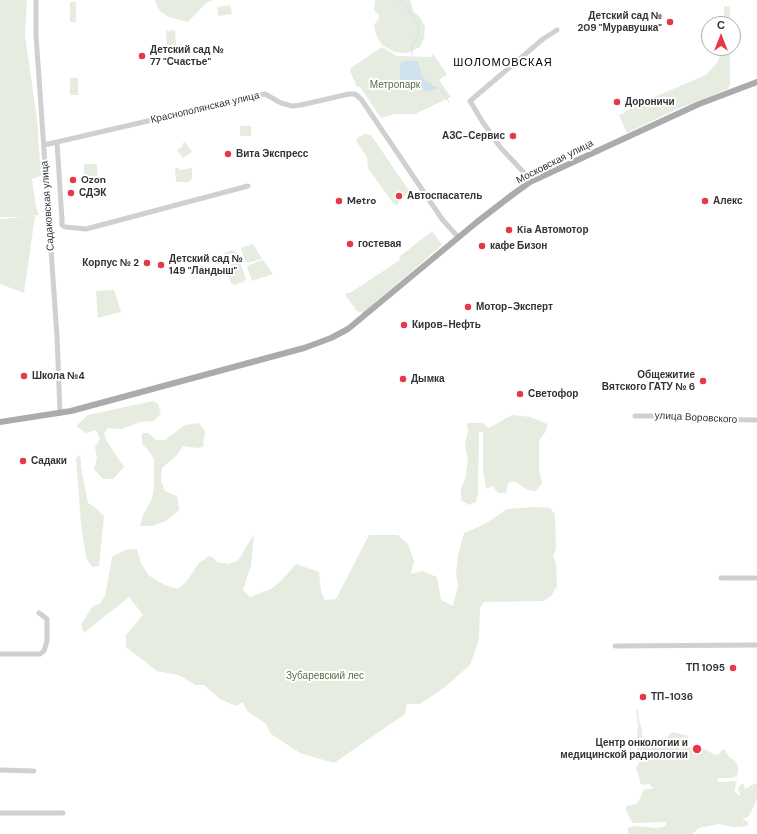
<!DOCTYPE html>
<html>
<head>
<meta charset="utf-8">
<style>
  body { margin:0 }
  #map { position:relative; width:757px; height:834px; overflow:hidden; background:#fff; font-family:"DM Sans",sans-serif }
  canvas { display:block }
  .north { position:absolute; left:701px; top:16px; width:40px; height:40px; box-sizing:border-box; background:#fff; border:1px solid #adadad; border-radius:50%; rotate:0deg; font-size:11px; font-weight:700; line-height:16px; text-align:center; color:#333 }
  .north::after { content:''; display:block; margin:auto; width:14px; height:18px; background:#e63946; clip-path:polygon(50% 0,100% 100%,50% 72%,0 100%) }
</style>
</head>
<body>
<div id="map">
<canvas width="757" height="834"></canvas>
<div class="north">С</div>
</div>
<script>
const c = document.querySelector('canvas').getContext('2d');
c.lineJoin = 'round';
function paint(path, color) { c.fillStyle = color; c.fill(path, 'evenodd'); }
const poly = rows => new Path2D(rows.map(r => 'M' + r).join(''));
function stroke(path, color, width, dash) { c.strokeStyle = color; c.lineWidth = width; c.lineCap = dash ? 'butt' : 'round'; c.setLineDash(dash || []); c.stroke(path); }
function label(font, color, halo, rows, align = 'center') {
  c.font = font + ' "DM Sans",sans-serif'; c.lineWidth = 4; c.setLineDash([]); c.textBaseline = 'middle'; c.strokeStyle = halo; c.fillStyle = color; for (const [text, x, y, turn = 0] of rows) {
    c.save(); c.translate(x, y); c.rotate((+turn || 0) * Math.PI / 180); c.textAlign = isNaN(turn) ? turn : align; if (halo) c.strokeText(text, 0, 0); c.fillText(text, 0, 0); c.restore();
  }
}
paint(poly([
  [0,0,27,0,25,35,37,120,41,176,32,179,36,207,39,215,23,217,0,217],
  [155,0,213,0,206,3,188,22,169,17,161,12,157,6],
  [375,0,410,0,413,11,420,17,425,27,424,38,420,47,408,53,394,52,382,45,376,35,374,25,379,18,378,14,374,10],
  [70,2,76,2,76,22,70,22],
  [230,5,232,14,218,16,217,7],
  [724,6,730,7,730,24,724,24],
  [175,30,176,45,167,45,166,31],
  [382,47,397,56,430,57,433,54,447,74,439,80,451,97,415,114,395,114,381,118,360,87,357,87,350,71,352,67],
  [723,48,730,48,730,84,728,89,677,109,627,133,619,115,625,113,625,111,641,105,640,103,706,75,717,63],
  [70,78,78,78,78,95,70,95],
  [240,126,251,126,251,136,240,136],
  [365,134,371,135,412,195,410,196,407,194,399,200,399,203,397,205,392,202,368,168,367,157,356,141,357,138],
  [185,142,192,152,183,158,177,150,183,146,182,144],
  [84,164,97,164,98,183,84,183],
  [175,168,179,168,180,170,192,168,192,178,189,182,176,182],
  [35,216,24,293,0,284,0,219],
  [432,231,442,245,363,313,357,311,345,295,347,293,350,293,400,260,399,257],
  [253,244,262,259,248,263,245,261,241,248],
  [232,250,236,252,246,279,243,282,234,285,231,283,222,258,224,253],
  [263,260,273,274,252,281,247,267,249,265],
  [114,290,121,312,98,318,96,291],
  [153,401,158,404,161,414,154,421,141,422,121,429,108,428,104,433,106,440,124,467,113,479,103,479,94,469,97,458,95,447,100,439,96,430,86,433,76,426,88,415],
  [512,415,531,417,547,424,546,431,539,441,539,469,542,483,536,491,528,490,514,481,508,483,506,493,498,493,493,486,486,489,483,469,483,432,479,432,478,492,476,502,469,505,461,500,461,489,465,479,468,461,465,445,468,431,467,423,482,423,489,428],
  [199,423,205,431,203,447,198,448,183,446,177,455,162,468,161,481,165,491,177,496,179,510,166,521,152,526,140,526,143,515,152,499,154,487,154,460,150,452,142,444,142,433,148,433,156,440,165,440,185,425],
  [80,455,82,473,88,503,96,508,104,517,99,566,92,567,86,557,81,524,76,458],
  [534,507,550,508,555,514,556,549,553,556,556,563,557,586,551,596,544,601,484,602,480,608,479,639,470,665,445,687,420,704,407,704,405,714,334,763,300,753,271,734,266,724,247,711,243,702,236,706,220,699,204,685,196,685,178,675,157,671,126,647,126,635,143,615,129,597,84,633,81,624,93,606,100,604,105,596,112,557,125,550,137,549,141,563,148,575,165,585,178,589,186,582,199,563,209,556,214,558,217,562,228,564,238,561,254,534,251,565,243,590,250,597,271,589,282,580,296,564,319,572,321,592,325,600,336,599,369,535,398,535,408,544,414,561,411,574,422,571,437,577,441,600,453,606,458,586,456,574,458,555,464,533,485,524,507,509],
  [638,709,639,720,642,729,642,742,645,746,655,741,667,737,673,732,688,736,689,738,677,744,677,747,680,749,695,746,701,747,715,755,719,754,722,750,724,749,730,758,734,760,737,763,738,769,737,776,731,778,718,778,717,780,720,782,735,781,737,783,735,787,735,792,739,795,741,796,738,789,741,784,744,784,745,789,756,783,757,784,757,798,754,806,748,817,742,819,748,822,748,826,733,827,719,824,699,828,692,834,628,834,628,828,635,826,656,828,664,827,666,825,666,822,633,823,630,819,626,809,627,806,636,804,640,799,642,793,645,789,653,789,650,784,643,785,640,783,639,776,636,768,640,762,637,759,637,733,638,726,636,710]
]), '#e6ecdf');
paint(poly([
  [404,61,418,61,422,76,426,81,436,87,436,89,426,92,414,84,402,82,400,76,400,64]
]), '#cfe2ee');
stroke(poly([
  [398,0,404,4,417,23,419,31,418,36,412,45,412,56],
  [436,88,440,88,449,102]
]), '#cfe2ee', 1);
stroke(poly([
  [36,0,36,35,57,336,60,413],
  [57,142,62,220,62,225,65,227,86,229,248,186],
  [44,145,265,94,281,103,292,106,301,105,349,94,355,94,361,99,442,219,458,237],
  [530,182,528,177,500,147,482,121,470,101,543,39,557,30],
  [635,416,655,416,696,419,757,420],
  [721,578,757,578],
  [615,646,757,645],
  [0,654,40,654,44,651,47,641,47,619,39,613],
  [0,770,34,771],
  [0,813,63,813]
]), '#d0d0d0', 5);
stroke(poly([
  [0,422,71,411,304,348,331,338,348,329,477,222,512,195,530,182,699,104,757,82]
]), '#ababab', 6);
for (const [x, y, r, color] of [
  [670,22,4,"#e63946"],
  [142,56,4,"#e63946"],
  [617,102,4,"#e63946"],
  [513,136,4,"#e63946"],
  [228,154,4,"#e63946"],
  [73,180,4,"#e63946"],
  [71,193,4,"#e63946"],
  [399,196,4,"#e63946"],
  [339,201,4,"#e63946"],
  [705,201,4,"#e63946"],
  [509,230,4,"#e63946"],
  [350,244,4,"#e63946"],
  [482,246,4,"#e63946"],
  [147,263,4,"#e63946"],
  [161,265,4,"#e63946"],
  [468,307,4,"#e63946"],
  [404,325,4,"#e63946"],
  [24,376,4,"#e63946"],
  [403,379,4,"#e63946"],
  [703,381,4,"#e63946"],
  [520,394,4,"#e63946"],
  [23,461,4,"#e63946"],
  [733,668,4,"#e63946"],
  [643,697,4,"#e63946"],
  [697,749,5,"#e63946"]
]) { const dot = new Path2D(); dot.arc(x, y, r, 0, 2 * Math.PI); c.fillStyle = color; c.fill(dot); stroke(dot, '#fff', 1.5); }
label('bold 10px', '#333', '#fff', [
  ["Детский сад №",662,16,"right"],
  ["209 \"Муравушка\"",662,28,"right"],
  ["Детский сад №",150,50],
  ["77 \"Счастье\"",150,62],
  ["Дороничи",625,102],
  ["АЗС-Сервис",505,136,"right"],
  ["Вита Экспресс",236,154],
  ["Ozon",81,180],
  ["СДЭК",79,193],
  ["Автоспасатель",407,196],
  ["Metro",347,201],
  ["Алекс",713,201],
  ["Kia Автомотор",517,230],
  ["гостевая",358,244],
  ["кафе Бизон",490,246],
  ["Детский сад №",169,259],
  ["149 \"Ландыш\"",169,271],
  ["Корпус № 2",139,263,"right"],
  ["Мотор-Эксперт",476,307],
  ["Киров-Нефть",412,325],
  ["Общежитие",695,375,"right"],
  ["Вятского ГАТУ № 6",695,387,"right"],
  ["Школа №4",32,376],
  ["Дымка",411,379],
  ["Светофор",528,394],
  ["Садаки",31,461],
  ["ТП 1095",725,668,"right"],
  ["ТП-1036",651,697],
  ["Центр онкологии и",688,743,"right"],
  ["медицинской радиологии",688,755,"right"]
], 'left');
label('10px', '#56703f', '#fff', [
  ["Метропарк",395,85],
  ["Зубаревский лес",325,676]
]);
label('10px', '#333', '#fff', [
  ["Краснополянская улица",205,108,-13],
  ["Московская улица",555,162,-27],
  ["Садаковская улица",48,206,-94],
  ["улица Воровского",696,418,3]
]);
c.letterSpacing = '1px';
label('11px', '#000', '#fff', [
  ["ШОЛОМОВСКАЯ",503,63]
]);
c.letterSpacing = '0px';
</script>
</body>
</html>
